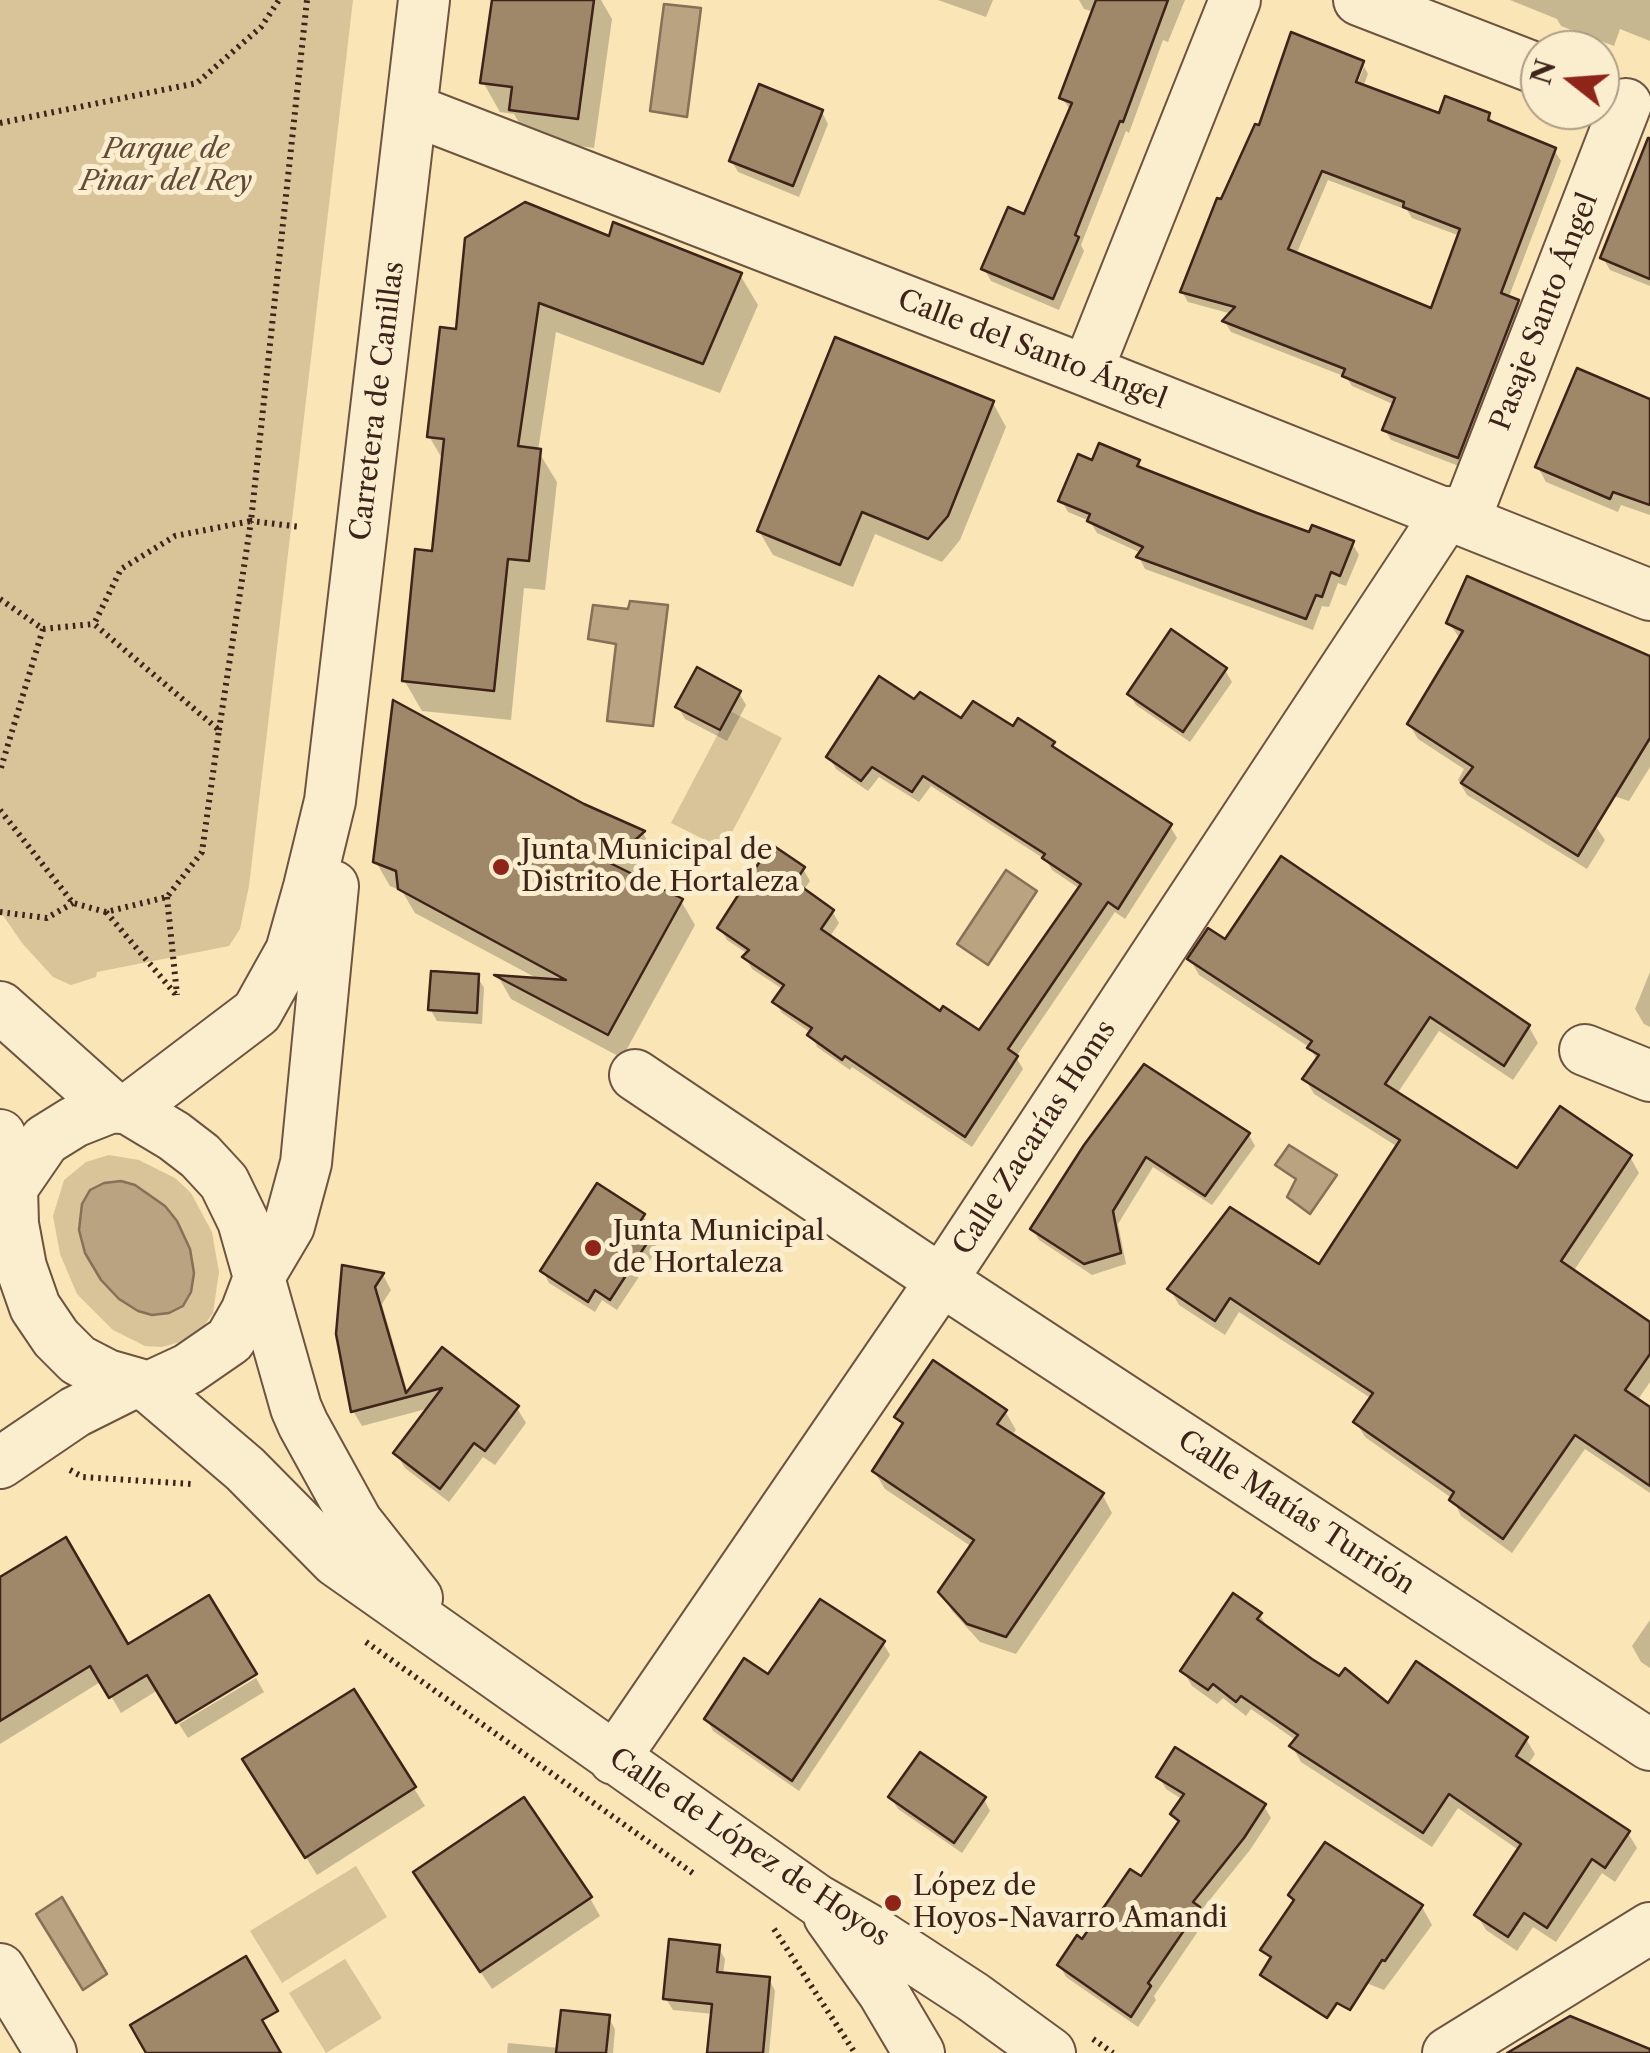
<!DOCTYPE html>
<html>
<head>
<meta charset="utf-8">
<style>
  body { margin:0 }
  #map { position:relative; width:1650px; height:2053px; overflow:hidden; background:#f9e5b5; font-family:"Libre Caslon Text",serif }
  canvas { display:block }
  .north { position:absolute; left:1520px; top:30px; width:100px; height:100px; box-sizing:border-box; background:#fbeecf; border:2px solid #af9d86; border-radius:50%; rotate:287deg; font-size:28px; font-weight:700; line-height:40px; text-align:center; color:#3d2319 }
  .north::after { content:''; display:block; margin:auto; width:35px; height:45px; background:#8f2418; clip-path:polygon(50% 0,100% 100%,50% 72%,0 100%) }
</style>
</head>
<body>
<div id="map">
<canvas width="1650" height="2053"></canvas>
<div class="north">N</div>
</div>
<script>
const c = document.querySelector('canvas').getContext('2d');
c.lineJoin = 'round';
function paint(path, color) { c.fillStyle = color; c.fill(path, 'evenodd'); }
const poly = rows => new Path2D(rows.map(r => 'M' + r).join(''));
function stroke(path, color, width, dash) { c.strokeStyle = color; c.lineWidth = width; c.lineCap = dash ? 'butt' : 'round'; c.setLineDash(dash || []); c.stroke(path); }
function label(font, color, halo, rows, align = 'center') {
  c.font = font + ' "Libre Caslon Text",serif'; c.lineWidth = 10; c.setLineDash([]); c.textBaseline = 'middle'; c.strokeStyle = halo; c.fillStyle = color; for (const [text, x, y, turn = 0] of rows) {
    c.save(); c.translate(x, y); c.rotate((+turn || 0) * Math.PI / 180); c.textAlign = isNaN(turn) ? turn : align; if (halo) c.strokeText(text, 0, 0); c.fillText(text, 0, 0); c.restore();
  }
}
paint(poly([
  [0,0,353,0,249,886,240,929,229,946,97,972,96,977,71,985,53,977,22,943,0,911],
  [730,711,782,738,723,849,671,823],
  [109,1155,139,1160,175,1178,191,1193,212,1232,219,1272,213,1313,203,1327,180,1342,162,1347,145,1346,113,1330,77,1294,60,1254,53,1216,64,1180,86,1162],
  [356,1866,387,1917,282,1983,250,1931],
  [345,1959,382,2018,326,2053,289,1993]
]), '#d9c49a');
const water = poly([
  [664,4,701,8,687,117,650,111,664,4],
  [630,601,668,605,653,726,607,721,616,644,588,639,593,605,628,609,630,601],
  [1006,870,1037,891,988,965,957,944,1006,870],
  [1289,1145,1337,1175,1310,1214,1287,1197,1296,1179,1275,1165,1289,1145],
  [121,1181,135,1185,165,1206,177,1221,190,1249,194,1273,191,1292,183,1306,169,1313,152,1315,138,1311,119,1299,101,1280,85,1253,79,1230,82,1204,90,1190,104,1183,121,1181],
  [62,1897,107,1974,83,1990,36,1914,62,1897]
]);
paint(water, '#b9a380');
stroke(water, '#877057', 2.5);
paint(poly([
  [495,0,601,0,612,19,594,148,529,139,514,114,500,112,483,82],
  [938,0,993,0,986,17],
  [1079,0,1185,0,1168,42,1163,40,1129,133,1126,131,1081,245,1084,251,1059,310,991,281,984,269,1025,217,1071,111,1062,98,1094,12,1084,9],
  [1510,0,1650,0,1650,41,1620,29,1614,46,1561,26,1557,19],
  [1362,63,1368,74,1363,87,1440,116,1489,115,1495,126,1554,150,1561,161,1508,299,1517,302,1524,313,1464,468,1391,440,1385,430,1395,405,1352,386,1346,377,1231,332,1225,322,1232,314,1188,302,1182,292,1222,202],
  [1359,67,1364,67,1353,94],
  [1328,180,1407,210,1412,218,1460,236,1432,312,1296,255],
  [822,112,828,124,799,197,738,172,731,160],
  [1650,168,1650,286,1610,270,1603,258],
  [610,239,740,275,758,305,720,393,556,332,538,451,557,482,545,590,524,588,511,720,422,711,404,680,435,553,444,462,429,436,459,331],
  [1650,401,1650,515,1621,505,1618,512,1546,482,1538,467],
  [993,403,1006,427,960,540,942,562,875,534,853,587,773,555,759,531],
  [1138,461,1144,472,1310,535,1352,543,1359,555,1346,586,1338,583,1329,607,1322,606,1313,630,1145,569,1139,557,1141,553,1097,533,1090,521,1068,512,1061,500,1094,463],
  [1449,623,1650,658,1650,767,1629,801,1564,780,1605,840,1587,869,1467,795,1458,780,1464,769,1418,739,1409,724,1461,640],
  [1225,670,1232,682,1190,742,1136,705,1129,694],
  [739,693,746,705,727,741,685,719,678,707],
  [914,702,962,721,1014,730,1053,744,1058,752,1170,826,1177,838,1125,919,1115,912,1016,1057,1023,1069,972,1147,852,1067,850,1070,817,1047,811,1033,782,1013,775,1002,784,990,752,969,745,957,748,954,727,940,720,928,803,869,810,881,803,891,832,911,839,923,829,938,940,1015,980,1033,1080,889,1052,870,1046,860,931,786,919,802,879,777,868,791,836,769,829,757],
  [583,806,643,833,656,856,633,878,681,901,695,925,622,1058,511,999,499,978,540,980,415,913,402,891,390,886,376,862],
  [1226,942,1529,1027,1538,1043,1513,1080,1439,1031,1397,1094,1517,1172,1630,1157,1639,1173,1573,1272,1650,1325,1650,1382,1637,1401,1650,1410,1650,1493,1585,1449,1512,1553,1461,1516,1453,1499,1365,1437,1356,1422,1372,1399,1239,1312,1225,1335,1179,1305,1170,1289,1320,1267,1398,1147,1314,1094,1305,1079,1318,1061,1309,1047,1199,975,1190,959],
  [1650,972,1650,1027,1644,1024,1635,1009],
  [477,976,484,988,482,1024,437,1021,430,1009],
  [1144,1067,1249,1135,1255,1146,1212,1205,1153,1167,1118,1224,1126,1264,1092,1275,1039,1240,1033,1229],
  [643,1216,650,1228,646,1233,658,1248,617,1310,602,1300,595,1312,549,1283,543,1271],
  [344,1268,383,1275,391,1290,382,1304,408,1394,442,1350,517,1408,526,1423,495,1465,483,1457,449,1502,405,1468,396,1453,430,1408,362,1426,353,1411,341,1359,338,1310],
  [1005,1411,1016,1430,1011,1436,1102,1494,1112,1513,1016,1654,980,1642,952,1611,941,1592,972,1547,885,1489,874,1471,904,1428,897,1417],
  [0,1580,128,1647,158,1690,121,1713,102,1681,0,1744],
  [1260,1615,1269,1630,1310,1661,1388,1707,1526,1739,1535,1754,1527,1766,1628,1833,1637,1848,1615,1882,1602,1873,1556,1942,1533,1927,1517,1951,1486,1930,1477,1915,1520,1851,1458,1808,1432,1847,1301,1762,1292,1746,1297,1741,1251,1709,1246,1716,1223,1698,1217,1704,1192,1686,1183,1671],
  [1650,1620,1650,1668,1641,1662,1632,1646],
  [883,1643,890,1655,799,1791,713,1731,707,1719,768,1678],
  [256,1678,264,1692,188,1738,179,1724],
  [354,1692,425,1806,317,1875,256,1777],
  [1159,1777,1264,1806,1271,1818,1250,1850,1200,1912,1205,1921,1154,1996,1156,2000,1138,2027,1066,1977,1060,1966,1141,1880,1180,1825,1173,1814,1183,1800,1166,1789],
  [891,1798,984,1799,990,1811,962,1853,898,1809],
  [1325,1846,1422,1907,1432,1925,1384,1990,1285,1951,1295,1902,1291,1896],
  [426,1891,590,1898,600,1916,492,1989],
  [718,1947,725,1959,723,1975,769,1979,775,1991,769,2053,709,2053,714,2014,673,2010,666,1999],
  [608,2017,615,2029,613,2053,507,2053,508,2043,559,2048]
]), '#0003');
const building = poly([
  [492,0,594,0,578,119,509,110,512,87,480,83,492,0],
  [1096,0,1168,0,1123,122,1120,121,1075,235,1079,237,1053,299,981,269,1008,207,1024,214,1072,103,1059,98,1096,0],
  [1291,32,1364,61,1356,82,1439,113,1445,96,1490,113,1488,120,1556,148,1501,293,1519,300,1458,458,1382,430,1395,398,1342,376,1345,369,1222,321,1235,307,1180,292,1217,198,1221,199,1255,124,1259,125,1291,32],
  [1322,171,1404,202,1403,207,1460,229,1431,308,1288,249,1322,171],
  [759,84,823,110,793,186,729,161,759,84],
  [1648,138,1650,138,1650,279,1600,258,1648,138],
  [525,202,609,236,613,222,742,273,703,364,539,303,518,446,541,449,529,561,508,559,494,691,402,681,415,549,432,551,444,439,427,437,440,327,456,329,465,238,525,202],
  [835,337,994,401,948,516,928,539,862,512,840,565,757,531,835,337],
  [1577,368,1650,399,1650,505,1613,492,1610,499,1535,467,1577,368],
  [1099,443,1140,460,1137,466,1257,513,1309,532,1312,525,1354,541,1340,576,1331,572,1322,597,1316,595,1306,619,1136,557,1143,547,1087,521,1090,514,1058,501,1078,454,1092,460,1099,443],
  [1467,576,1650,656,1650,738,1578,856,1461,783,1473,767,1407,724,1463,631,1446,623,1467,576],
  [1171,629,1227,668,1183,732,1127,694,1171,629],
  [697,667,741,691,720,730,675,707,697,667],
  [879,676,914,699,920,692,961,718,973,701,1013,726,1018,718,1055,742,1052,746,1172,824,1118,909,1108,902,1008,1049,1018,1056,965,1137,845,1056,842,1060,807,1035,812,1028,772,1002,784,985,742,957,749,950,717,928,771,844,805,867,795,882,834,910,821,929,940,1011,943,1006,979,1030,1081,884,1042,858,1045,854,923,776,912,792,872,767,861,781,826,757,879,676],
  [393,700,584,804,645,831,610,863,683,899,608,1035,494,975,566,980,398,889,396,871,373,862,393,700],
  [1281,856,1530,1025,1504,1066,1430,1017,1385,1084,1517,1168,1560,1106,1632,1155,1561,1261,1650,1322,1650,1354,1625,1390,1650,1407,1650,1486,1575,1435,1503,1539,1449,1500,1454,1492,1353,1422,1373,1393,1230,1298,1215,1321,1167,1289,1230,1207,1319,1264,1400,1140,1302,1079,1319,1055,1307,1048,1312,1041,1187,959,1208,928,1225,939,1281,856],
  [431,971,479,974,477,1013,428,1010,431,971],
  [1144,1064,1250,1133,1205,1196,1146,1157,1113,1211,1121,1253,1084,1264,1030,1229,1084,1145,1144,1064],
  [597,1183,645,1214,638,1225,653,1234,610,1300,595,1290,588,1302,540,1271,597,1183],
  [342,1265,384,1273,375,1287,406,1393,442,1347,519,1406,485,1451,474,1443,440,1489,393,1453,442,1388,351,1412,336,1334,342,1265],
  [933,1360,1007,1410,997,1424,1104,1493,1006,1637,967,1624,938,1592,974,1540,872,1471,903,1423,894,1417,933,1360],
  [66,1537,128,1644,209,1595,257,1674,176,1723,147,1675,109,1698,90,1666,0,1721,0,1577,66,1537],
  [1233,1593,1262,1613,1257,1619,1312,1659,1339,1676,1345,1668,1388,1703,1416,1661,1528,1737,1516,1756,1630,1831,1605,1868,1592,1859,1547,1928,1524,1913,1508,1937,1474,1915,1521,1844,1449,1794,1423,1833,1289,1746,1298,1735,1241,1696,1236,1702,1213,1684,1208,1690,1180,1671,1233,1593],
  [820,1599,885,1641,792,1781,704,1719,744,1658,768,1674,820,1599],
  [354,1689,416,1787,305,1858,242,1759,354,1689],
  [1175,1747,1266,1804,1244,1838,1193,1902,1200,1907,1148,1983,1151,1986,1131,2017,1057,1965,1077,1935,1082,1939,1130,1869,1141,1876,1179,1821,1170,1814,1184,1794,1156,1777,1175,1747],
  [920,1752,986,1797,954,1843,888,1797,920,1752],
  [524,1797,592,1897,480,1972,413,1872,524,1797],
  [1325,1842,1423,1905,1385,1961,1382,1960,1350,2010,1337,2003,1327,2018,1260,1975,1271,1957,1260,1950,1294,1900,1288,1895,1325,1842],
  [669,1939,720,1945,717,1972,770,1977,763,2053,707,2053,712,2004,663,1999,669,1939],
  [246,1956,278,2011,262,2020,281,2053,146,2053,130,2025,246,1956],
  [561,2010,610,2015,606,2053,556,2053,561,2010],
  [1570,2016,1650,2049,1650,2053,1507,2053,1570,2016]
]);
paint(building, '#9f886a');
stroke(building, '#3d2319', 2.5);
const minor = poly([
  [1359,0,1540,70],
  [413,110,1087,371,1650,595],
  [1087,371,1235,0],
  [1465,519,1626,104],
  [0,1007,112,1107],
  [1585,1050,1650,1076],
  [635,1075,918,1265,1650,1745],
  [129,1109,257,1012,291,951,309,887,330,801,424,0],
  [0,1135,12,1188,13,1224,21,1267,35,1307,56,1338,78,1360,107,1375,149,1387,188,1369,230,1340,246,1312,260,1275,289,1226,306,1163,333,886],
  [12,1188,45,1140,74,1122,112,1107,129,1109,174,1136,200,1156,224,1182,243,1221,296,1408,303,1424,357,1522,417,1598],
  [149,1387,245,1469,336,1561,817,1900,878,1935,973,1997,1050,2053],
  [0,1463,75,1412,131,1384],
  [614,1759,941,1281,1448,512],
  [829,1916,883,1992,919,2053],
  [0,1969,51,2053],
  [1448,2053,1650,1928]
]);
stroke(minor, '#6c5440', 54);
stroke(poly([
  [0,123,197,83,261,27,279,0],
  [0,599,43,629,0,771],
  [43,629,94,624],
  [219,730,251,521,301,527],
  [0,810,73,903,106,912,167,897,202,852,219,730,94,624,121,569,175,536,251,521,307,0],
  [167,897,177,995],
  [0,912,47,918,73,903],
  [106,912,177,996],
  [70,1470,83,1477,191,1484],
  [366,1642,694,1874],
  [774,1929,855,2053],
  [1093,2039,1113,2053]
]), '#3d2319', 6, [2.5, 5]);
stroke(minor, '#fbeecf', 50);
for (const [x, y, r, color] of [
  [501,867,10,"#8f2418"],
  [593,1248,10,"#8f2418"],
  [893,1903,10,"#8f2418"]
]) { const dot = new Path2D(); dot.arc(x, y, r, 0, 2 * Math.PI); c.fillStyle = color; c.fill(dot); stroke(dot, '#fbeecf', 4); }
label('italic 28px', '#644b39', '#fbeecf', [
  ["Parque de",166,150],
  ["Pinar del Rey",166,182]
]);
label('28px', '#3d2319', '#fbeecf', [
  ["Pasaje Santo Ángel",1545,312,-69],
  ["Calle del Santo Ángel",1032,350,21],
  ["Carretera de Canillas",378,401,-83],
  ["Calle Zacarías Homs",1035,1138,-57],
  ["Calle Matías Turrión",1296,1513,33],
  ["Calle de López de Hoyos",749,1848,34]
]);
label('28px', '#3d2319', '#fbeecf', [
  ["Junta Municipal de",521,851],
  ["Distrito de Hortaleza",521,883],
  ["Junta Municipal",613,1232],
  ["de Hortaleza",613,1264],
  ["López de",913,1887],
  ["Hoyos-Navarro Amandi",913,1919]
], 'left');
</script>
</body>
</html>
